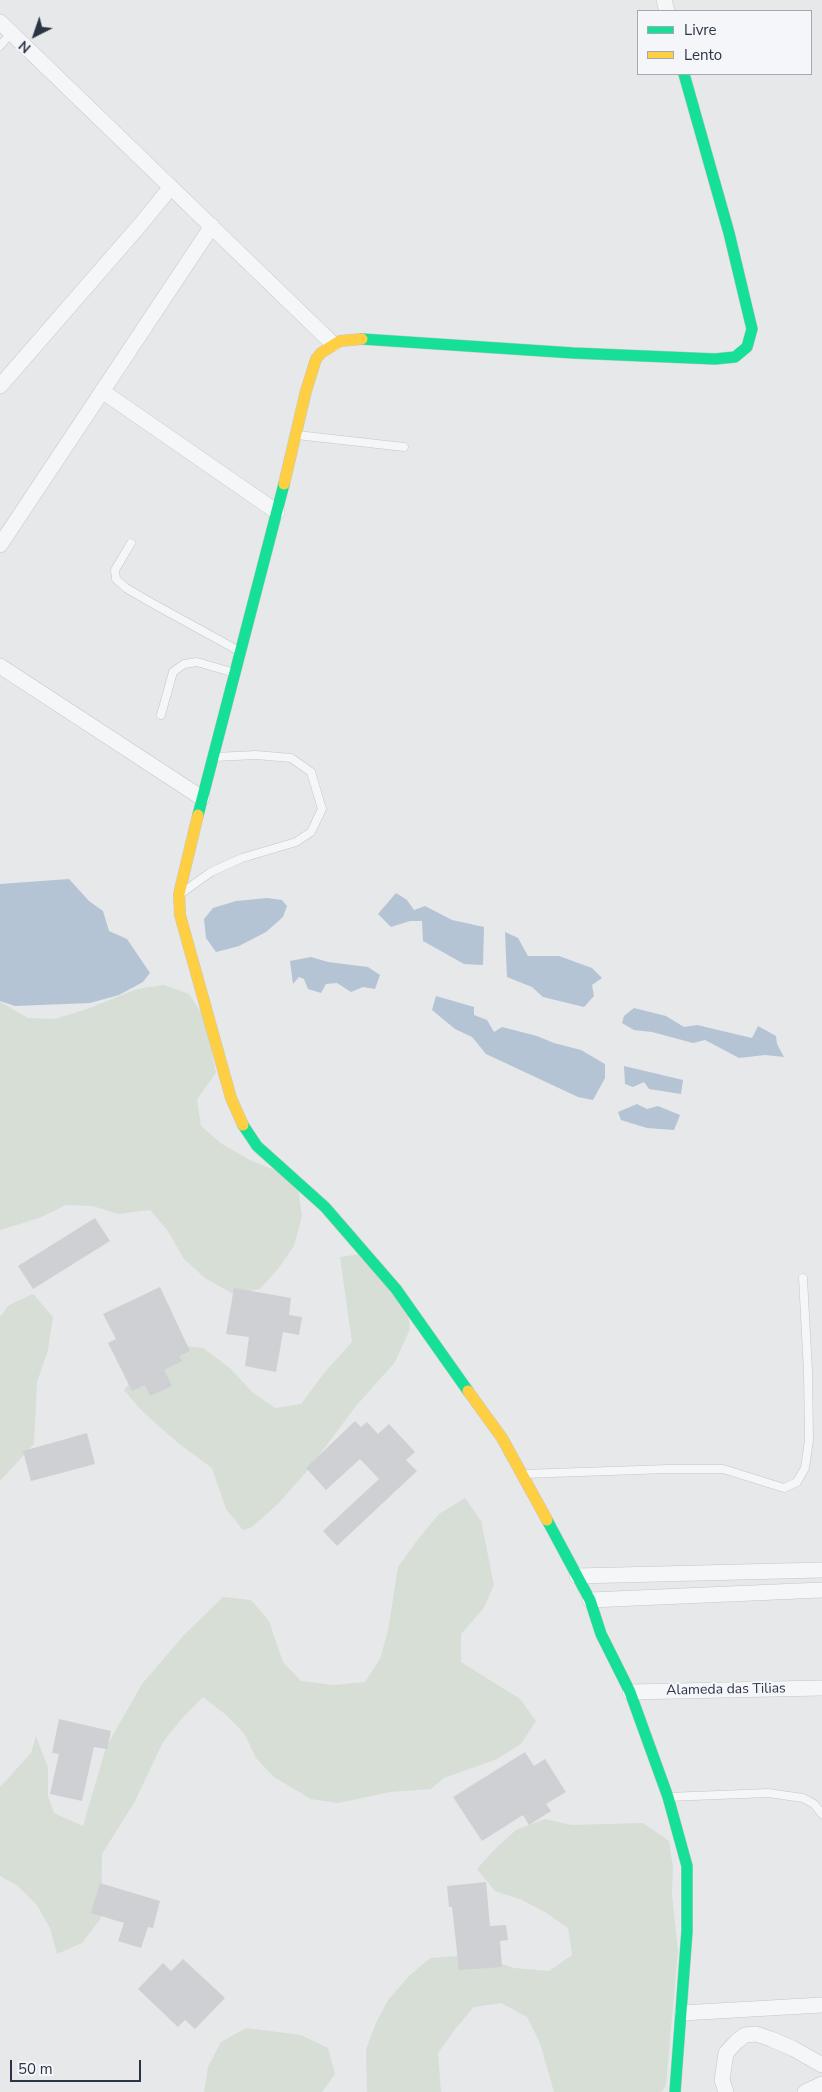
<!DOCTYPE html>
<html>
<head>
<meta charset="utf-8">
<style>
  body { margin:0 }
  #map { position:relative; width:822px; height:2092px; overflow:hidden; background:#e6e8ea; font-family:"Nunito Sans",sans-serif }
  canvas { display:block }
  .legend { position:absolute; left:637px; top:10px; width:175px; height:65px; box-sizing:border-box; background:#f4f6f9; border:1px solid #a4a8b1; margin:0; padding:6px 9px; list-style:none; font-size:15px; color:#2b3445 }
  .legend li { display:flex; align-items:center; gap:10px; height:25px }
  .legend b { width:25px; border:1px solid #a4a8b1 }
  .north { position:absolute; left:10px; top:10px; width:50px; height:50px; -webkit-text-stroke:4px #f4f6f9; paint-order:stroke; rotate:221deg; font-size:14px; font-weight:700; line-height:20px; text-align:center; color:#2b3445 }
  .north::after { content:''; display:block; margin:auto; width:18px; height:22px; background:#2b3445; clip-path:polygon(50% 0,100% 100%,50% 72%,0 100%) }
  .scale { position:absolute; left:10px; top:2060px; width:131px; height:22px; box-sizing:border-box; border:2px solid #2b3445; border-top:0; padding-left:6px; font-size:15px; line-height:18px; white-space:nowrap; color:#2b3445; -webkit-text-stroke:4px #f4f6f9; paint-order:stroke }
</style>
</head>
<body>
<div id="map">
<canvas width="822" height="2092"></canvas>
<ul class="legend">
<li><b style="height:6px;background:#16e098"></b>Livre</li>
<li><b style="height:6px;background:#ffcf43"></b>Lento</li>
</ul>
<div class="north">N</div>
<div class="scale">50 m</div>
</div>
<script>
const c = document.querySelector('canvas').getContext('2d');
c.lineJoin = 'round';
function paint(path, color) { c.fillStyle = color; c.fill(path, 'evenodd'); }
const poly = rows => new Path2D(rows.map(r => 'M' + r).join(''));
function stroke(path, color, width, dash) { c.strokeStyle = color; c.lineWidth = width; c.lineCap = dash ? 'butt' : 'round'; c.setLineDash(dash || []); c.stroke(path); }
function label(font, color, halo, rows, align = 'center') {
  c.font = font + ' "Nunito Sans",sans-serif'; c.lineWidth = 4; c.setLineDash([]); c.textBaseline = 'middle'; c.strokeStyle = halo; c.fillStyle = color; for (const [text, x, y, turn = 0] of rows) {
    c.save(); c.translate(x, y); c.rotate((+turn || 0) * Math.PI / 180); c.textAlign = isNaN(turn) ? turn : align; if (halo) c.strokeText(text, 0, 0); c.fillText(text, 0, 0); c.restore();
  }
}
paint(poly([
  [164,985,189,994,205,1018,216,1073,197,1099,201,1126,222,1144,250,1160,277,1171,298,1189,302,1216,294,1246,278,1269,260,1289,233,1294,205,1278,184,1259,168,1231,150,1210,118,1214,93,1206,66,1205,39,1218,0,1230,0,1002,28,1018,55,1019,87,1009,137,989],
  [367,1253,406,1298,410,1329,395,1362,356,1406,308,1470,278,1504,252,1527,243,1530,226,1509,212,1468,178,1443,142,1411,124,1390,142,1369,173,1345,203,1348,231,1369,252,1392,275,1408,301,1404,324,1373,352,1342,340,1257],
  [33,1294,53,1317,48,1350,37,1382,34,1444,0,1481,0,1317,9,1305],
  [465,1498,481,1521,494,1585,483,1609,461,1634,461,1662,520,1699,536,1721,521,1744,497,1759,444,1778,431,1789,390,1792,338,1803,311,1799,274,1777,256,1758,244,1733,225,1714,203,1697,184,1716,163,1742,134,1803,102,1854,101,1918,82,1943,57,1954,50,1928,37,1905,18,1886,0,1876,0,1787,31,1753,36,1736,48,1768,48,1796,54,1813,83,1826,106,1747,142,1684,184,1635,223,1597,251,1600,269,1621,283,1662,301,1681,334,1685,365,1682,380,1659,388,1631,398,1567,419,1538,439,1514],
  [545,1819,572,1825,643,1823,669,1841,673,1868,672,1895,678,1951,666,2085,662,2092,554,2092,540,2043,527,2017,501,2003,474,2007,456,2028,438,2053,441,2092,367,2092,366,2050,375,2025,388,2000,409,1976,430,1958,459,1956,486,1958,514,1968,549,1971,572,1955,568,1928,545,1912,520,1899,495,1891,477,1869,495,1849,516,1830],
  [246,2028,301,2035,328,2048,335,2074,322,2092,204,2092,208,2067,221,2042]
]), '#d6ded6');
paint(poly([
  [69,879,89,901,103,911,109,931,127,939,150,973,143,982,119,995,90,1003,15,1006,0,1001,0,884],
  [396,893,407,900,414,910,425,906,452,920,484,927,483,965,464,964,423,941,422,921,410,921,391,927,378,914],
  [267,898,282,900,287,906,283,917,266,932,239,946,216,952,206,938,204,919,213,908,236,901],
  [505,932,518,938,528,956,559,956,592,968,602,978,592,985,594,996,584,1007,543,997,532,987,507,977],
  [311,957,328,962,368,967,380,975,375,989,363,987,351,992,337,983,326,984,321,993,308,989,304,979,299,977,293,984,290,961],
  [436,996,474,1007,474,1015,487,1020,494,1032,502,1027,537,1036,554,1043,581,1050,605,1064,605,1078,593,1100,578,1097,486,1054,472,1037,455,1029,432,1010],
  [634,1008,666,1016,684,1027,697,1025,752,1038,758,1026,776,1036,777,1044,784,1057,765,1055,739,1058,705,1040,693,1043,652,1032,634,1030,622,1023,624,1016],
  [624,1066,683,1080,681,1094,649,1089,644,1082,633,1087,625,1084],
  [637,1104,647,1109,658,1106,680,1115,674,1130,647,1128,621,1120,618,1112]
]), '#b4c4d5');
paint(poly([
  [95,1218,110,1241,33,1289,18,1266],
  [160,1287,190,1351,179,1356,182,1361,164,1370,172,1386,150,1396,145,1385,132,1391,108,1343,116,1339,103,1314],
  [234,1288,291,1298,289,1315,302,1317,299,1335,283,1332,276,1372,245,1366,249,1337,226,1334],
  [355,1421,361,1427,367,1422,378,1434,389,1424,415,1452,406,1460,417,1471,337,1546,323,1531,379,1479,360,1459,326,1490,306,1468],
  [87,1433,95,1464,31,1481,23,1451],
  [59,1719,111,1731,107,1749,94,1747,82,1801,50,1794,59,1754,52,1753],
  [525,1752,534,1766,545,1759,566,1792,546,1804,551,1811,529,1825,523,1815,482,1841,453,1797],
  [486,1882,490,1926,506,1925,508,1940,500,1941,502,1967,459,1970,452,1907,449,1907,447,1886],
  [100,1883,160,1901,153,1928,148,1927,141,1948,118,1941,124,1923,91,1913],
  [183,1959,225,1998,195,2029,185,2020,178,2027,138,1989,163,1963,171,1971]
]), '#ced0d3');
const lane = poly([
  [0,46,11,33],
  [297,435,404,447],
  [131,543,115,570,116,579,126,588,150,602,239,651],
  [161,715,173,672,184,664,197,662,235,673],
  [183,892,211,872,242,858,296,842,311,832,322,809,311,772,291,758,256,755,214,757],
  [523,1474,668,1469,723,1469,784,1488,797,1482,805,1468,809,1440,808,1372,803,1278],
  [668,1797,768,1793,803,1798,814,1804,822,1814]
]);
const street = poly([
  [664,0,667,11],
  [0,22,333,344],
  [0,386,140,225,171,187],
  [102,391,277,512],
  [0,545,212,226],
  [0,666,202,798],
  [577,1576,822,1570],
  [590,1600,822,1590],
  [630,1692,822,1688],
  [682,2013,822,2005],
  [726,2092,722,2080,726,2053,736,2042,745,2035,756,2034,771,2039,794,2049,822,2065],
  [805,2092,822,2084]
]);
const fast = poly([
  [362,339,573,353,715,359,735,357,747,347,752,329,729,233,684,74],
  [198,815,284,484],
  [243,1125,257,1146,325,1207,396,1289,468,1391],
  [547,1520,590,1600,601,1634,630,1692,668,1797,687,1866,687,1931,675,2092]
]);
const slow = poly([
  [284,484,306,391,316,359,321,353,340,341,362,339],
  [198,815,179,894,180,915,231,1098,243,1125],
  [468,1391,502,1438,547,1520]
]);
stroke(lane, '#c4c6c8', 9);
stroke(street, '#c4c6c8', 16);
stroke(fast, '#c4c6c8', 12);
stroke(slow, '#c4c6c8', 12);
stroke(lane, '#f5f6f7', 8);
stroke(street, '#f5f6f7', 15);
stroke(fast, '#16e098', 11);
stroke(slow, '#ffcf43', 11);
label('14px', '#2b3445', '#f4f6f9', [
  ["Alameda das Tilias",726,1690,-1]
]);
</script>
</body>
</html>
